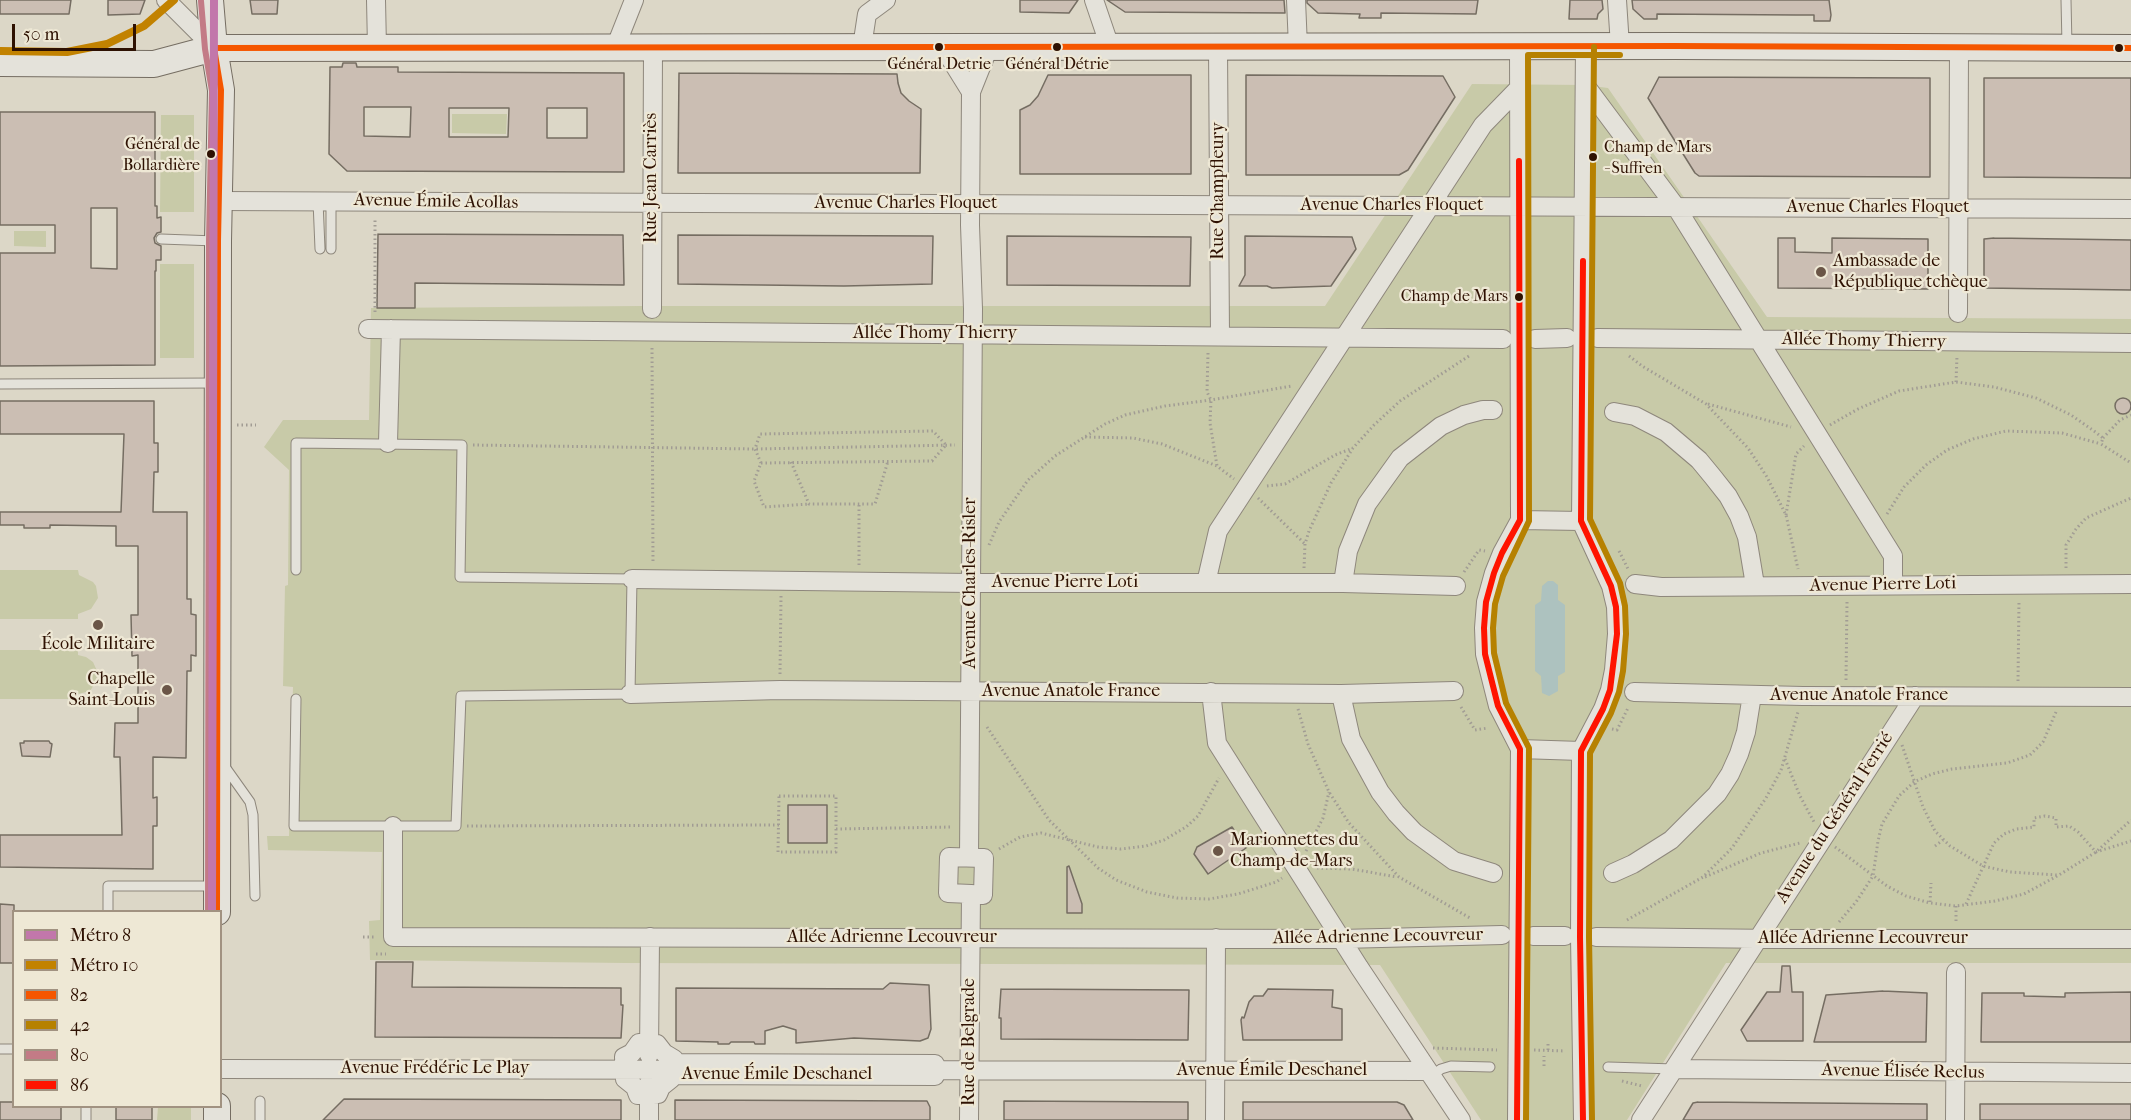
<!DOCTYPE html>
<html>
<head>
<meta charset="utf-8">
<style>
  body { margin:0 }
  #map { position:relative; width:2131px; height:1120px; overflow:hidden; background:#dcd7c7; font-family:"IM FELL French Canon",serif }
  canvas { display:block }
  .legend { position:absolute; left:12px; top:910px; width:210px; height:198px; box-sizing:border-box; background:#eee8d5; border:2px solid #a19281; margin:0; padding:8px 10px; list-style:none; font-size:18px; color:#2e1102 }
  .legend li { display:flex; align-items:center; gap:12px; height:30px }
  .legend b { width:30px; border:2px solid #a19281 }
  .scale { position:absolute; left:12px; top:24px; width:124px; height:27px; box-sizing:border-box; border:3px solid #2e1102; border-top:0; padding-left:8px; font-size:18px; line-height:21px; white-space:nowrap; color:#2e1102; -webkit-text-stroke:4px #eee8d5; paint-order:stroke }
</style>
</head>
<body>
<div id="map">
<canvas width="2131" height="1120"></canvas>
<ul class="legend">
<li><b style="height:8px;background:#c277ab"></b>Métro 8</li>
<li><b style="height:8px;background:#c28200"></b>Métro 10</li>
<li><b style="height:8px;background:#f55600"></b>82</li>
<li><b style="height:8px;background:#b68101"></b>42</li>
<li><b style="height:8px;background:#c37b86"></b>80</li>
<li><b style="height:8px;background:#ff1400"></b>86</li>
</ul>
<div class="scale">50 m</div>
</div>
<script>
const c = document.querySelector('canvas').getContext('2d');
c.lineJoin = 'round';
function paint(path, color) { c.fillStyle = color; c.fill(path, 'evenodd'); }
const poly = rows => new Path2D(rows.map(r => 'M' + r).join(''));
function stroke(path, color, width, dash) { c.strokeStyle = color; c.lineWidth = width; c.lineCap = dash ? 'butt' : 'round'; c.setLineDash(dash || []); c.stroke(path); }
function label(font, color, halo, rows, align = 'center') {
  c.font = font + ' "IM FELL French Canon",serif'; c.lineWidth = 4.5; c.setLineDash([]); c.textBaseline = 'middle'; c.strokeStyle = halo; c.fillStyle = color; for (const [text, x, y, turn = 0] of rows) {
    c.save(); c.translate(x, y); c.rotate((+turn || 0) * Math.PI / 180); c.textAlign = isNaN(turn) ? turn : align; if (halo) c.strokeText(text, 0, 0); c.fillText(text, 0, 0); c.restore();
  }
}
paint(poly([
  [1472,84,1585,85,1608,88,1767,317,2131,319,2131,963,1726,963,1627,1120,1481,1120,1380,965,625,963,370,960,369,921,380,920,382,852,268,850,267,836,289,836,293,687,283,686,285,586,288,585,289,470,264,447,283,420,369,420,371,308,640,306,1325,306],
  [452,114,507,114,506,134,452,133],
  [161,115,194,115,194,212,160,212],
  [14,231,46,231,46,247,14,246],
  [160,264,194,264,194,358,160,358],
  [0,570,78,570,79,575,93,582,96,586,98,598,91,609,78,614,78,619,0,619],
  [0,650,78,650,78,655,86,657,93,662,98,673,97,680,90,691,78,694,78,699,0,699],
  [158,1107,191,1107,191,1120,157,1120]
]), '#c8caa8');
paint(poly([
  [1548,581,1553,581,1558,585,1558,600,1565,605,1565,672,1558,676,1558,691,1549,696,1542,693,1541,676,1535,671,1535,605,1541,601,1542,586]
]), '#adc2bf');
const building = poly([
  [0,0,71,0,69,14,0,14,0,0],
  [108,0,145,0,140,14,108,15,108,0],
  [250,0,278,0,277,14,252,14,250,0],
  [1020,0,1078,0,1069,13,1020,12,1020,0],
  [1107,0,1284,0,1285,13,1125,12,1107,0],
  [1307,0,1478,0,1476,14,1381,13,1381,18,1359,18,1360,14,1318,13,1307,3,1307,0],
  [1570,0,1602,0,1603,9,1598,14,1597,19,1569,19,1570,0],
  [1632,0,1829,0,1831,15,1830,21,1814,21,1814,15,1796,15,1657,14,1657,19,1644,19,1633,9,1632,0],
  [343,63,356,63,357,67,398,67,398,72,624,73,624,172,347,171,329,154,330,67,342,67,343,63],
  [364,107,411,107,410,137,364,136,364,107],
  [449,108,509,108,508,137,449,137,449,108],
  [547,108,587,108,587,138,547,138,547,108],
  [679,73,897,74,898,83,901,93,909,101,921,109,920,173,678,173,679,73],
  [1048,75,1191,75,1191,174,1020,174,1020,110,1030,105,1038,96,1048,75],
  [1246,75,1443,76,1455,97,1408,170,1399,175,1246,175,1246,75],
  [1659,77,1930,78,1930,177,1699,176,1695,173,1648,98,1659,77],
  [1984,78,2131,78,2131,178,1984,177,1984,78],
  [0,112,155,112,155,206,157,206,157,218,161,217,161,232,157,233,154,238,155,243,161,246,161,260,156,260,156,271,155,271,155,365,0,366,0,253,55,253,55,225,0,225,0,112],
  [91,208,117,208,117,269,91,268,91,208],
  [378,234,623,235,624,285,415,283,415,308,377,308,378,234],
  [678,235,933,236,932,284,844,286,678,284,678,235],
  [1007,236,1191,237,1190,286,1007,285,1007,236],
  [1245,236,1352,237,1356,249,1331,286,1272,288,1267,286,1239,286,1245,275,1245,236],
  [1778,238,1795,238,1795,252,1832,253,1832,238,1928,239,1928,289,1778,288,1778,238],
  [1994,238,2131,240,2131,290,1984,288,1984,239,1994,238],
  '2115 406a8 8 0 1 1 16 0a8 8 0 1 1-16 0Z',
  [0,401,154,401,154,443,158,443,158,472,154,472,153,512,187,512,187,599,191,599,191,614,196,615,196,656,191,655,191,671,187,671,186,758,153,757,153,798,157,797,157,826,153,826,153,869,0,867,0,835,122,835,120,757,114,757,115,723,138,723,138,655,132,656,131,615,138,615,138,546,116,546,116,526,50,525,50,528,24,528,24,525,0,525,0,512,121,512,124,434,0,434,0,401],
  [24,741,49,741,50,743,52,744,50,757,22,756,20,743,24,743,24,741],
  [788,805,827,805,827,843,788,843,788,805],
  [1232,827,1246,848,1208,874,1194,854,1197,847,1232,827],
  [1069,866,1082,904,1082,913,1067,913,1067,867,1069,866],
  [0,904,14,905,14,963,0,963,0,904],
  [376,962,413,962,412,987,621,988,621,1005,623,1005,621,1038,375,1037,376,962],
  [1782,966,1790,966,1792,992,1803,992,1803,1041,1747,1041,1741,1030,1767,992,1780,992,1782,966],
  [890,983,929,985,931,1029,928,1038,920,1041,854,1038,796,1043,796,1030,783,1026,765,1031,765,1044,755,1044,754,1042,731,1042,729,1044,718,1044,718,1042,676,1041,676,988,883,989,890,983],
  [1001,989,1189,990,1188,1040,1001,1039,1001,1018,999,1018,1001,989],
  [1268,989,1333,990,1332,1007,1342,1009,1342,1040,1243,1040,1241,1020,1242,1017,1244,1018,1249,1002,1254,996,1263,996,1268,989],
  [1883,991,1927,993,1926,1042,1814,1042,1826,995,1883,991],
  [2131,992,2131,1042,1981,1042,1982,993,2024,993,2024,996,2065,997,2065,993,2131,992],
  [344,1099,621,1100,621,1120,323,1120,344,1099],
  [675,1100,927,1101,930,1107,930,1120,675,1120,675,1100],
  [1004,1101,1188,1102,1188,1120,1004,1120,1004,1101],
  [0,1102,14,1102,14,1107,61,1107,61,1120,0,1120,0,1102],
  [1243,1102,1397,1102,1404,1105,1413,1120,1243,1120,1243,1102],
  [1698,1102,1927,1104,1927,1120,1683,1120,1693,1103,1698,1102],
  [1980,1104,2131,1104,2131,1120,1980,1120,1980,1104],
  [116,1107,152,1107,152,1120,116,1120,116,1107]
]);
paint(building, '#cbbeb3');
stroke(building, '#756d62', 1.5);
const lane = poly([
  [2066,0,2067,45],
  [318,201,320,249],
  [161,239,216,241],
  [331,249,331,201],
  [0,384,215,383],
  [296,570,296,443,462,445,460,577,632,579,630,694,461,696,456,826,294,826,296,699],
  [223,764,250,802,253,815,255,896],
  [108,912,108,886,215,886],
  [0,1049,14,1049],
  [1608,1067,1675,1069],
  [1431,1076,1441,1069,1451,1066,1490,1067],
  [86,1106,86,1120],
  [260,1120,260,1101]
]);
const street = poly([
  [166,0,214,48],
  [376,0,377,47],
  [1094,0,1110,47],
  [1296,0,1298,47],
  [1617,0,1620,46],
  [862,47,867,14,886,0],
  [943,47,971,92],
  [1218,47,1220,336],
  [615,48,634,0],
  [1585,85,1676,207,1893,556,1893,584],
  [219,201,2131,209],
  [652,309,653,48],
  [1958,313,1959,47],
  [368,329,1503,339],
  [1597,338,2131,343],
  [1535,339,1567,338],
  [1614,412,1635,416,1666,432,1699,460,1713,477,1728,496,1739,516,1747,537,1755,585],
  [388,443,391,329],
  [1520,520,1581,521],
  [632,579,971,583,1343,583,1456,586],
  [1206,583,1218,531,1483,125,1519,88],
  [1343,583,1348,551,1367,504,1400,458,1441,426,1464,415,1483,410,1493,410],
  [1635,584,1661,587,2131,584],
  [1211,692,1217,743,1359,967,1461,1120],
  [1634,692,1803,696,2131,697],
  [630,694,780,690,1341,694,1454,691],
  [1341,694,1351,739,1380,792,1396,813,1414,832,1454,861,1493,873],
  [1520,749,1581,751],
  [393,826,393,937,1341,939,1502,935],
  [969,857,973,309,970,225,971,92,989,47],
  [1613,873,1633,864,1671,840,1717,794,1730,774,1739,754,1746,732,1752,695],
  [1533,936,1565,936],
  [1596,937,1778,939,2131,939],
  [639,1043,657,1044,664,1053,674,1059,674,1063,935,1064,935,1076,671,1075,671,1079,661,1087,658,1094,638,1095,635,1087,625,1079,624,1057,632,1053,639,1043],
  [649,1055,650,937],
  [220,1069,1428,1071],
  [1675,1069,2131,1073],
  [649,1120,649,1083],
  [969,1120,971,894,983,895,984,858,949,857,948,893,971,894],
  [1215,1120,1216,938],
  [1517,1120,1520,749,1498,706,1485,654,1484,628,1486,602,1494,573,1502,553,1520,520,1519,46],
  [1583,1120,1580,937,1581,751,1603,709,1610,690,1614,670,1617,634,1616,607,1611,586,1581,521,1585,47],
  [1641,1120,1915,696],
  [1955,1120,1956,972]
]);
const secondary = poly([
  [210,0,214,48,221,90,218,241,217,912],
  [0,63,154,64,214,48,246,48,1675,46,2131,48],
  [217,1120,217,1106]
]);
stroke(lane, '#8e877c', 11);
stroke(street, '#8e877c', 20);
stroke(secondary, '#756d62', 28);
stroke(poly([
  [375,312,375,219],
  [652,348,653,563],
  [1208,353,1207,392,1211,400,1210,423,1217,466],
  [1629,356,1642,366,1706,404,1748,448,1767,477,1786,515,1798,569],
  [1956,382,1957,356],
  [1708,404,1791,427],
  [237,425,256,425],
  [1830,425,1858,409,1899,391,1956,382,1994,387,2036,398,2071,415,2094,431,2103,438,2101,444,2131,463],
  [1085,437,1133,438,1162,444,1217,466,1234,479],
  [2103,438,2120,420,2131,415],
  [473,445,755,449,955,445],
  [791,462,809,504,875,504,888,461],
  [761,463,932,461,946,445,933,431,760,434,755,449,761,463,754,481,764,507,809,504],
  [1267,486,1285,484,1335,455,1353,448],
  [1258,498,1305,544],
  [1887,514,1904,487,1926,465,1947,450,1973,439,2006,431,2062,433,2101,444],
  [1786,515,1796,454,1804,446],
  [989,545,999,522,1028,480,1055,456,1105,424,1125,415,1165,406,1211,400,1292,386],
  [1619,551,1628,569],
  [859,565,859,504],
  [1304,568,1305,544,1309,531,1331,483,1353,448,1374,425,1400,401,1469,356],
  [2066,568,2066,545,2076,529,2086,518,2131,498],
  [1464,572,1479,550,1485,551],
  [780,674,781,596],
  [1846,680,1847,602],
  [2018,681,2019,601],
  [1461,707,1475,730,1488,728],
  [1298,709,1308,744,1329,792,1349,823,1399,877,1470,918],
  [987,727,1049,820,1098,868,1116,880,1147,892,1177,898,1209,899,1238,894,1276,882,1282,878],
  [1612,729,1617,730,1628,708],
  [1902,745,1923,807,1935,831,1950,846,1983,866,2010,872,2057,875],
  [1785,759,1800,796,1814,822],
  [779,796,836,796,836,852,778,852,779,796],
  [467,826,779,825],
  [836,829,952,827],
  [1935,846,1943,840],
  [1835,847,1887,886,1906,896,1930,903,1956,906,1995,901,2024,894,2059,875,2096,852,2131,820],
  [999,849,1020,837,1041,833,1098,847,1121,849,1146,846,1164,840,1186,827,1198,816,1219,778],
  [1306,851,1323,818,1329,792],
  [1317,868,1352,869,1397,877],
  [1705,877,1761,853,1800,843],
  [1930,902,1931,883],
  [1966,904,1994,843,2004,834,2016,829,2034,827,2034,818,2045,816,2056,818,2056,827,2069,826,2078,832,2096,852,2131,841],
  [1956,906,1956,922],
  [1627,920,1703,877,1732,848,1766,798,1781,770,1798,712],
  [1839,922,1856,902,1873,876,1878,841,1882,824,1899,796,1914,782,1932,774,1952,769,2007,763,2030,755,2043,742,2056,712],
  [363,937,376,937],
  [376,954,386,954],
  [1433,1048,1497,1050],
  [1534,1050,1565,1051],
  [1548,1050,1548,1042],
  [1544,1066,1544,1056],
  [1622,1081,1642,1086]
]), '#a19c94', 3, [1.5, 3]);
stroke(lane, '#e4e2da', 9);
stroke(street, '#e4e2da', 18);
stroke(secondary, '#e4e2da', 26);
stroke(poly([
  [214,48,1675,46,2131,48],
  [214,48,221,90,218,241,217,912]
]), '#f55600', 6);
stroke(poly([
  [1526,1120,1529,748,1506,703,1494,653,1493,628,1495,604,1503,576,1529,521,1528,55,1620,55],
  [1592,1120,1589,937,1590,753,1611,713,1619,692,1623,671,1626,634,1625,606,1620,583,1590,519,1594,47]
]), '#b68101', 6);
stroke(poly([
  [201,1,205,49,212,91,209,241,208,912]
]), '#c37b86', 6);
stroke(poly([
  [1583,261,1581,521,1611,586,1616,607,1617,634,1610,690,1603,709,1581,751,1580,937,1583,1120],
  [1517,1120,1520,749,1498,706,1485,654,1484,628,1486,602,1494,573,1502,553,1520,520,1519,161]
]), '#ff1400', 6);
stroke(poly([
  [212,912,214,0]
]), '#c277ab', 8);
stroke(poly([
  [0,51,67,52,107,44,144,26,174,0]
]), '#c28200', 8);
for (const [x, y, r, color] of [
  [939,47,5,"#2e1102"],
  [1057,47,5,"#2e1102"],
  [2119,48,5,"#2e1102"],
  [211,154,5,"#2e1102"],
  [1593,157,5,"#2e1102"],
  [1821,272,6,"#6b5647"],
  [1519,297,5,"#2e1102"],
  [98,625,6,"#6b5647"],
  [167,690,6,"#6b5647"],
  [1218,851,6,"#6b5647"]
]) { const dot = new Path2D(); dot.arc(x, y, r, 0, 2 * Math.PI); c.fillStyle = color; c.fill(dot); stroke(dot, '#eee8d5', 2); }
label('16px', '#2e1102', '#eee8d5', [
  ["Général Detrie",939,65],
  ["Général Détrie",1057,65],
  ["Général de",200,145,"right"],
  ["Bollardière",200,166,"right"],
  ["Champ de Mars",1604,148,"left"],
  ["- Suffren",1604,169,"left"],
  ["Champ de Mars",1508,297,"right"]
]);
label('18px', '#2e1102', '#eee8d5', [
  ["Rue Jean Carriès",652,178,-90],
  ["Rue Champfleury",1219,191,-90],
  ["Avenue Émile Acollas",436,202,1],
  ["Avenue Charles Floquet",906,204],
  ["Avenue Charles Floquet",1392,206],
  ["Avenue Charles Floquet",1878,208],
  ["Allée Thomy Thierry",935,334],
  ["Allée Thomy Thierry",1864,341,1],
  ["Avenue Charles-Risler",971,583,-90],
  ["Avenue Pierre Loti",1065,583],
  ["Avenue Pierre Loti",1883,585,-1],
  ["Avenue Anatole France",1071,692],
  ["Avenue Anatole France",1859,696],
  ["Avenue du Général Ferrié",1835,818,-57],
  ["Allée Adrienne Lecouvreur",1378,937,-1],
  ["Allée Adrienne Lecouvreur",892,938],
  ["Allée Adrienne Lecouvreur",1863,939],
  ["Rue de Belgrade",970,1042,-90],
  ["Avenue Frédéric Le Play",435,1069],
  ["Avenue Émile Deschanel",1272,1071],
  ["Avenue Élisée Reclus",1903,1072,1],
  ["Avenue Émile Deschanel",777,1075]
]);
label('18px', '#2e1102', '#eee8d5', [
  ["Ambassade de",1833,262],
  ["République tchèque",1833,283],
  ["École Militaire",98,645,"center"],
  ["Chapelle",155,680,"right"],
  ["Saint-Louis",155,701,"right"],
  ["Marionnettes du",1230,841],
  ["Champ-de-Mars",1230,862]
], 'left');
</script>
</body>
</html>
